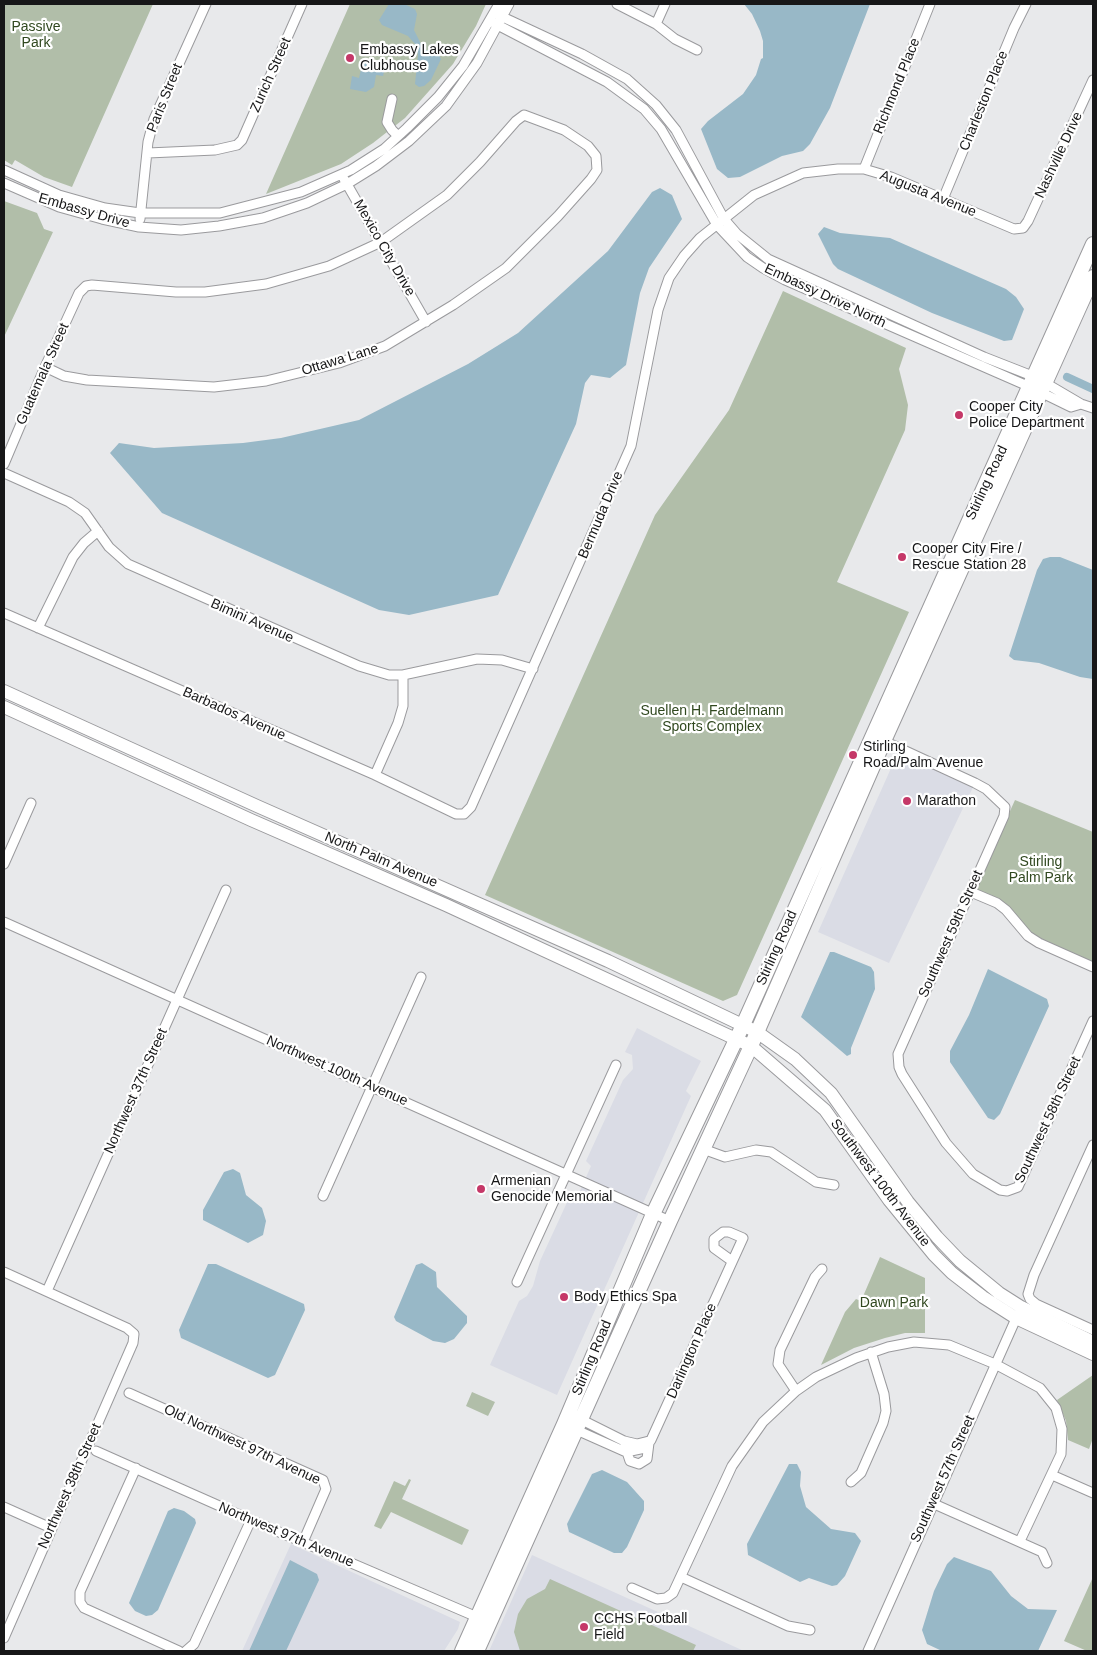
<!DOCTYPE html>
<html>
<head>
<meta charset="utf-8">
<style>
  body { margin:0 }
  #map { position:relative; width:1097px; height:1655px; overflow:hidden; background:#e8e9eb; font-family:Arial,sans-serif }
  canvas { display:block }
  .frame { position:absolute; inset:0; border:5px solid #171718; pointer-events:none }
</style>
</head>
<body>
<div id="map">
<canvas width="1097" height="1655"></canvas>
<div class="frame"></div>
</div>
<script>
const c = document.querySelector('canvas').getContext('2d');
c.lineJoin = 'round';
function paint(path, color) { c.fillStyle = color; c.fill(path, 'evenodd'); }
const poly = rows => new Path2D(rows.map(r => 'M' + r).join(''));
function stroke(path, color, width, dash) { c.strokeStyle = color; c.lineWidth = width; c.lineCap = dash ? 'butt' : 'round'; c.setLineDash(dash || []); c.stroke(path); }
function label(font, color, halo, rows, align = 'center') {
  c.font = font + ' Arial,sans-serif'; c.lineWidth = 4.5; c.setLineDash([]); c.textBaseline = 'middle'; c.strokeStyle = halo; c.fillStyle = color; for (const [text, x, y, turn = 0] of rows) {
    c.save(); c.translate(x, y); c.rotate((+turn || 0) * Math.PI / 180); c.textAlign = isNaN(turn) ? turn : align; if (halo) c.strokeText(text, 0, 0); c.fillText(text, 0, 0); c.restore();
  }
}
paint(poly([
  [900,748,975,783,889,963,818,932],
  [637,1028,701,1061,686,1091,691,1096,557,1395,490,1365,519,1301,527,1296,533,1286,540,1261,570,1196,577,1198,591,1166,586,1161,623,1080,633,1069,632,1055,625,1052],
  [291,1544,460,1622,458,1629,444,1651,242,1651],
  [532,1555,744,1651,489,1651]
]), '#dadce5');
paint(poly([
  [4,4,153,4,72,187,44,177,15,160,12,165,4,160],
  [350,4,486,4,476,26,453,64,405,118,373,143,341,164,266,194],
  [4,201,37,213,44,229,53,232,4,337],
  [783,291,906,348,899,369,908,405,905,430,837,582,909,612,737,995,723,1001,485,895,655,515,729,410],
  [1015,800,1093,832,1093,967,1034,940,1006,910,973,893],
  [880,1257,925,1278,925,1333,905,1333,885,1338,854,1348,821,1365,845,1312,856,1299,861,1301],
  [1093,1375,1093,1438,1089,1449,1068,1440,1066,1421,1057,1400],
  [472,1392,495,1402,488,1416,466,1406],
  [409,1479,411,1480,402,1499,469,1530,462,1545,391,1512,381,1529,374,1526,394,1481,405,1486],
  [1093,1577,1093,1651,1087,1651,1064,1641],
  [550,1579,696,1645,693,1651,520,1651,514,1632,518,1614,527,1599,545,1589]
]), '#b1bea9');
paint(poly([
  [389,4,404,4,415,9,417,14,414,30,420,42,424,49,439,55,441,59,431,80,424,86,419,87,415,84,418,55,416,45,408,36,382,25,379,20],
  [744,4,870,4,830,108,810,144,803,151,782,156,740,177,728,178,717,169,701,129,708,121,743,94,756,75,761,59,763,58,763,41,760,31,752,14],
  [369,60,386,63,383,76,376,75,374,87,366,92,350,89,352,76,359,78,362,65],
  [660,188,672,195,682,219,649,268,640,293,626,365,610,378,591,375,585,383,576,424,498,595,409,615,379,610,162,513,110,453,119,443,154,448,243,443,281,438,359,420,468,364,518,333,608,251,652,192],
  [824,227,840,233,890,238,1006,289,1016,297,1024,309,1012,340,1004,341,932,313,838,269,833,264,818,234],
  [1050,557,1060,557,1093,570,1093,679,1080,677,1039,663,1014,660,1009,656,1037,570,1043,559],
  [830,952,834,952,871,967,874,972,875,989,851,1048,851,1054,847,1056,801,1017],
  [988,969,1047,999,1049,1006,1000,1114,994,1120,988,1118,950,1062,950,1051,969,1015],
  [233,1169,240,1173,246,1195,262,1208,266,1221,263,1235,248,1243,203,1220,203,1210,224,1172],
  [422,1263,436,1272,437,1287,467,1316,467,1323,454,1339,445,1343,433,1341,396,1321,394,1317,416,1265],
  [208,1264,216,1264,304,1304,305,1310,275,1375,268,1378,181,1338,179,1330],
  [789,1464,797,1464,801,1472,800,1486,806,1507,831,1529,855,1533,861,1541,845,1576,837,1585,832,1586,809,1578,800,1582,748,1555,747,1544],
  [602,1470,627,1482,644,1501,644,1510,627,1547,622,1553,614,1553,569,1532,567,1524,592,1474],
  [174,1508,184,1511,195,1519,196,1523,158,1610,152,1615,146,1616,135,1611,129,1603,168,1511],
  [954,1557,991,1571,1011,1596,1028,1609,1057,1610,1038,1651,942,1651,927,1644,922,1630,934,1591,947,1564],
  [290,1560,317,1574,319,1580,286,1651,249,1651]
]), '#98b8c7');
stroke(poly([
  [1067,377,1093,389]
]), '#98b8c7', 8);
const street = poly([
  [617,4,656,24,675,39,697,50],
  [494,13,582,54,627,79,656,105,676,130,724,219,737,234,768,259,984,357,1035,377,1081,404,1093,408],
  [490,21,607,82,644,109,661,129,717,225,747,257,763,268,785,280,1030,387,1071,407,1081,404],
  [656,24,665,4],
  [392,99,387,122,392,130,398,136],
  [148,153,215,150,237,145,242,140,302,4],
  [864,169,930,4],
  [4,170,59,195,105,208,140,213,220,213,301,192,351,170,384,149,407,128,438,97,463,66,499,4],
  [344,179,426,322],
  [4,183,59,207,102,219,139,227,181,230,219,226,263,218,307,203,347,184,376,166,409,141,446,106,477,63,509,4],
  [943,199,1014,28,1026,4],
  [140,219,148,142,154,119,206,4],
  [4,464,45,367,79,293,86,286,92,285,176,292,205,292,266,284,329,266,381,242,447,195,480,162,516,121,524,115,564,130,588,146,596,156,597,170,591,179,558,216,506,268,453,305,385,346,339,363,266,381,214,387,87,380,64,376,45,367],
  [4,473,69,502,85,513,109,547,128,564,359,666,389,675,403,675,477,659,502,660,533,669],
  [4,613,375,775,456,814,464,814,471,807,631,446,658,310,669,278,684,256,700,238,754,195,803,173,838,169,864,169,891,177,1014,229,1023,228,1028,221,1093,80],
  [38,628,73,557,84,543,98,531],
  [884,741,975,783,986,789,1005,807,1004,816,898,1054,899,1067,902,1074,946,1143,973,1174,1000,1190,1007,1191,1018,1187,1093,1021],
  [375,775,398,723,403,706,403,675],
  [4,864,31,803],
  [971,892,997,903,1006,910,1028,936,1039,943,1093,967],
  [4,922,670,1221],
  [1093,1145,1034,1275,1028,1294,1030,1299,1036,1304,1093,1330],
  [703,1149,725,1157,756,1150,771,1152,816,1182,834,1185],
  [323,1196,421,977],
  [4,1272,127,1328,134,1334,133,1343,4,1638],
  [517,1282,616,1065],
  [47,1291,226,890],
  [796,1391,778,1364,780,1350,815,1277,822,1269],
  [129,1393,323,1480,326,1489,303,1542],
  [578,1418,624,1441,637,1444,649,1441],
  [572,1428,626,1452,645,1448,651,1440,743,1238,729,1232,723,1232,714,1239,714,1248,732,1261],
  [625,1446,630,1461,639,1464,647,1459,649,1443],
  [96,1451,251,1520,477,1617],
  [136,1468,80,1592,80,1602,84,1608,179,1651],
  [1052,1475,1093,1493],
  [851,1482,861,1473,883,1423,886,1411,884,1394,871,1352],
  [932,1503,1042,1552,1047,1563],
  [4,1507,51,1528],
  [681,1577,788,1626,810,1630],
  [632,1588,657,1599,666,1598,673,1593,732,1466,763,1422,796,1391,816,1377,856,1358,888,1347,914,1342,949,1345,995,1364,1040,1388,1056,1408,1062,1429,1061,1454,1020,1541],
  [186,1651,194,1644,251,1520],
  [868,1651,1018,1314]
]);
const secondary = poly([
  [4,691,257,806,608,961,757,1032,795,1059,831,1093,908,1202,937,1237,960,1261,999,1293,1021,1307,1093,1342],
  [4,707,251,820,446,905,751,1046,825,1110,889,1200,934,1255,952,1273,983,1297,1016,1318,1093,1354]
]);
const primary = poly([
  [462,1651,564,1424,653,1214,743,1025,1093,244],
  [477,1651,670,1221,751,1046,884,741,1093,277]
]);
stroke(street, '#9a9a9d', 11);
stroke(secondary, '#9a9a9d', 14);
stroke(primary, '#9a9a9d', 16);
stroke(street, '#fff', 9);
stroke(secondary, '#fff', 12);
stroke(primary, '#fff', 14);
for (const [x, y, r, color] of [
  [350,58,5,"#c53868"],
  [959,415,5,"#c53868"],
  [902,557,5,"#c53868"],
  [853,755,5,"#c53868"],
  [907,801,5,"#c53868"],
  [481,1189,5,"#c53868"],
  [564,1297,5,"#c53868"],
  [584,1627,5,"#c53868"]
]) { const dot = new Path2D(); dot.arc(x, y, r, 0, 2 * Math.PI); c.fillStyle = color; c.fill(dot); stroke(dot, '#fff', 2); }
label('14px', '#30481f', '#fff', [
  ["Passive",36,27],
  ["Park",36,43],
  ["Suellen H. Fardelmann",712,711],
  ["Sports Complex",712,727],
  ["Stirling",1041,862],
  ["Palm Park",1041,878],
  ["Dawn Park",894,1303]
]);
label('14px', '#171718', '#fff', [
  ["Embassy Lakes",360,50],
  ["Clubhouse",360,66],
  ["Cooper City",969,407],
  ["Police Department",969,423],
  ["Cooper City Fire /",912,549],
  ["Rescue Station 28",912,565],
  ["Stirling",863,747],
  ["Road/Palm Avenue",863,763],
  ["Marathon",917,801],
  ["Armenian",491,1181],
  ["Genocide Memorial",491,1197],
  ["Body Ethics Spa",574,1297],
  ["CCHS Football",594,1619],
  ["Field",594,1635]
], 'left');
label('14px', '#171718', '#fff', [
  ["Zurich Street",271,75,-66],
  ["Richmond Place",897,86,-68],
  ["Paris Street",165,98,-68],
  ["Charleston Place",984,101,-68],
  ["Nashville Drive",1059,155,-65],
  ["Augusta Avenue",928,194,22],
  ["Embassy Drive",84,211,16],
  ["Mexico City Drive",384,248,60],
  ["Embassy Drive North",825,296,25],
  ["Ottawa Lane",340,360,-17],
  ["Guatemala Street",43,374,-66],
  ["Stirling Road",987,483,-65],
  ["Bermuda Drive",601,515,-67],
  ["Bimini Avenue",252,621,24],
  ["Barbados Avenue",234,714,24],
  ["North Palm Avenue",381,860,23],
  ["Southwest 59th Street",951,934,-66],
  ["Stirling Road",777,948,-66],
  ["Northwest 100th Avenue",337,1071,24],
  ["Northwest 37th Street",136,1091,-66],
  ["Southwest 58th Street",1048,1120,-65],
  ["Southwest 100th Avenue",880,1183,53],
  ["Darlington Place",692,1351,-66],
  ["Stirling Road",592,1358,-67],
  ["Old Northwest 97th Avenue",242,1445,25],
  ["Southwest 57th Street",943,1479,-66],
  ["Northwest 38th Street",70,1486,-66],
  ["Northwest 97th Avenue",286,1535,23]
]);
</script>
</body>
</html>
